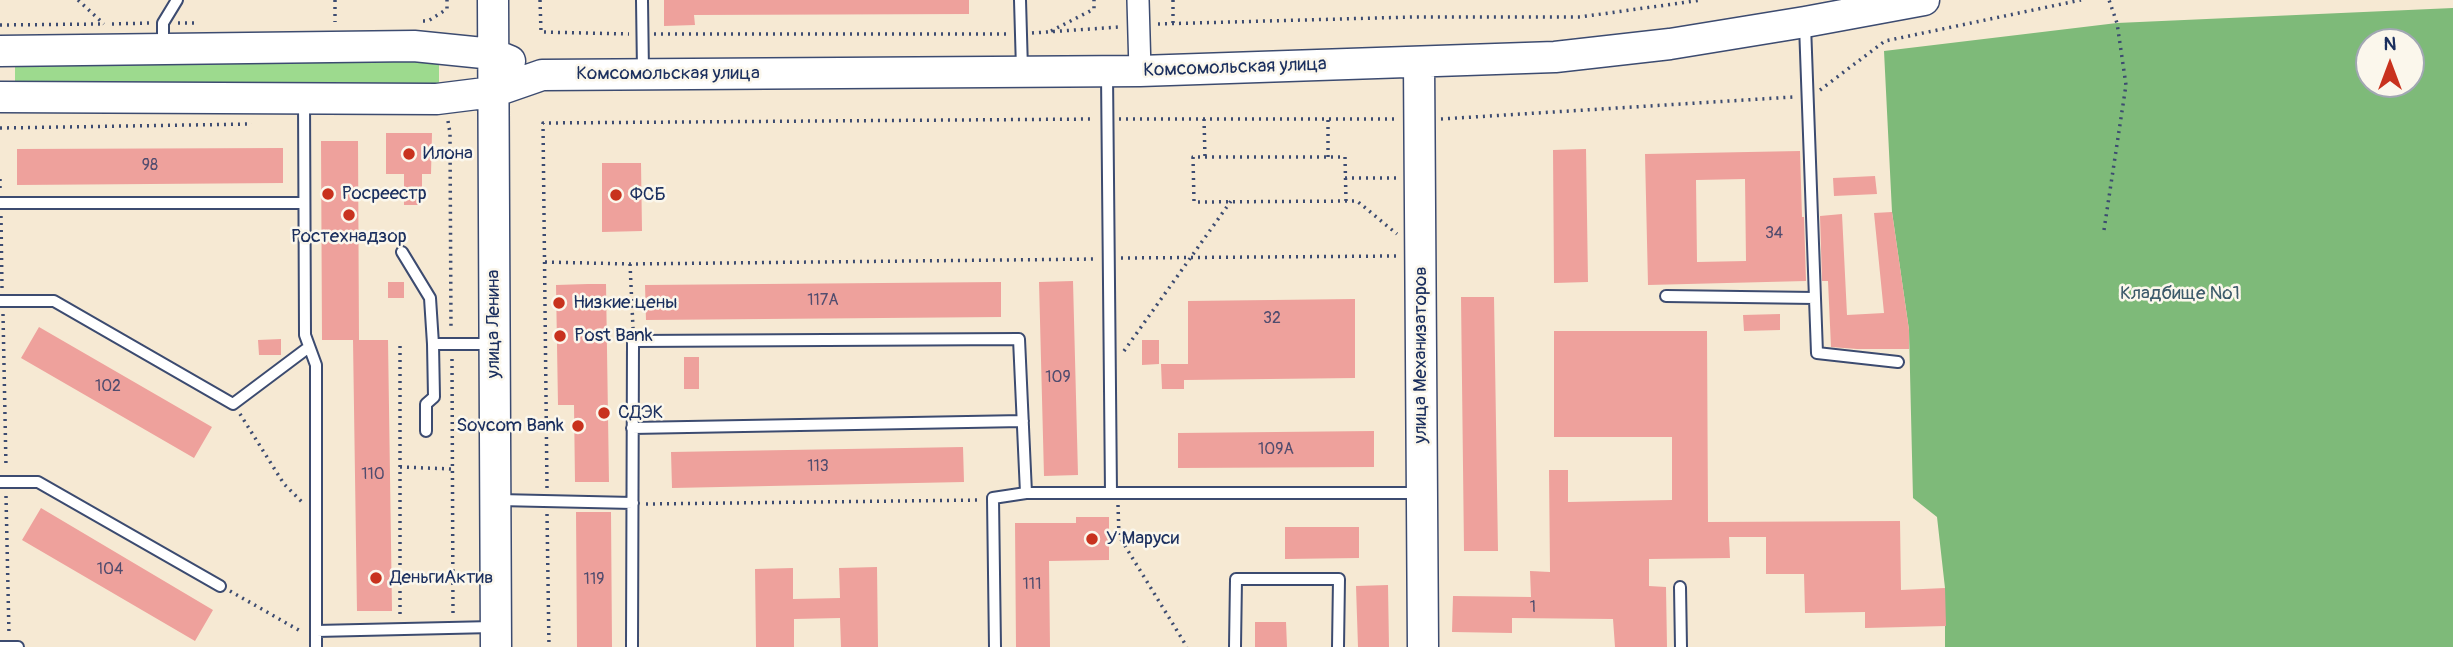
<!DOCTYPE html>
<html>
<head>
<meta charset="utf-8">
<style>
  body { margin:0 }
  #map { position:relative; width:2453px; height:647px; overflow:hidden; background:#f6e9d3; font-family:Pangolin,sans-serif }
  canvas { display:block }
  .north { position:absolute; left:2355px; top:28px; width:70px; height:70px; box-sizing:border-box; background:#fbf7ec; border:2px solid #a1a7b3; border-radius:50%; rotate:0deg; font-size:19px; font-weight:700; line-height:28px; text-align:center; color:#1b2f5e }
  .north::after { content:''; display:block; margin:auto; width:24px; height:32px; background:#c8321e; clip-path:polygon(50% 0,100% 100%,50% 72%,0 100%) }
</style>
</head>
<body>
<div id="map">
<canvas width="2453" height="647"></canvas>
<div class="north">N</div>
</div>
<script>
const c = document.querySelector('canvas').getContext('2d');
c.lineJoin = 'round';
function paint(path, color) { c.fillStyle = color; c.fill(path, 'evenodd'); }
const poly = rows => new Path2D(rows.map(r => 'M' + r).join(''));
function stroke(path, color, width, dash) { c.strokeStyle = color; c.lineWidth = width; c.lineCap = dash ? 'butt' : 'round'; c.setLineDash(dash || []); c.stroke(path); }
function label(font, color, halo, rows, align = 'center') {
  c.font = font + ' Pangolin,sans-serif'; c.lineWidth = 5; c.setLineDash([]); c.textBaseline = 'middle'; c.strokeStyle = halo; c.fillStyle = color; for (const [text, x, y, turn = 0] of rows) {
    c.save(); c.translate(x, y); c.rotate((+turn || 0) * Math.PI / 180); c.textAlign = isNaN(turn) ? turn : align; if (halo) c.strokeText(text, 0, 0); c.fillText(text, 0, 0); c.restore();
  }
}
paint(poly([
  [439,60,439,82,434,88,15,83,15,61]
]), '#9dda8e');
paint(poly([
  [2453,8,2453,647,1945,647,1945,588,1937,517,1913,498,1909,330,1892,212,1884,51,2117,23],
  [2369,42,2411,42,2411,84,2369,84]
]), '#7eba79');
paint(poly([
  [664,0,969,0,969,14,694,15,695,25,664,26],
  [386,133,432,133,431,174,422,174,422,205,404,205,404,174,386,174],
  [321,141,358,141,359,340,322,340],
  [283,148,283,183,17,185,17,149],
  [1586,149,1588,282,1554,283,1553,150],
  [1800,151,1802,217,1804,217,1806,281,1648,285,1645,154],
  [1745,179,1746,261,1697,262,1696,180],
  [602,163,641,163,642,231,602,232],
  [1875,176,1877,194,1834,196,1833,178],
  [1892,212,1909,330,1909,349,1857,349,1831,347,1828,281,1822,281,1820,216,1842,214,1847,315,1884,313,1874,213],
  [1073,281,1078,475,1044,476,1039,282],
  [388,282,404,282,404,298,388,298],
  [1001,282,1001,317,646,320,645,285],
  [588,284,606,284,609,482,575,482,574,405,558,405,556,285],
  [1461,297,1494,297,1498,551,1464,551],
  [1355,299,1355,378,1184,380,1184,389,1162,389,1161,364,1188,364,1188,301],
  [1780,314,1780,330,1744,331,1743,315],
  [39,327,212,427,194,458,21,358],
  [1554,331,1707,331,1708,522,1900,521,1901,590,1945,588,1946,626,1865,628,1865,612,1805,613,1804,574,1766,574,1766,537,1729,537,1730,558,1649,559,1649,586,1666,587,1667,647,1615,647,1613,619,1512,618,1512,633,1452,632,1453,596,1531,597,1530,571,1550,572,1549,470,1568,470,1568,502,1672,500,1672,437,1554,437],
  [281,339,281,355,259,355,258,340],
  [353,340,388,340,392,611,357,611],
  [1142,340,1159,340,1159,364,1142,365],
  [684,357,699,357,699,389,684,389],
  [1374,431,1374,467,1178,468,1178,433],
  [963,447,964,482,672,488,671,452],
  [41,508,213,610,195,641,22,540],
  [576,512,611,512,612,647,577,647],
  [1076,517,1109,517,1109,560,1049,561,1050,647,1016,647,1015,523,1076,523],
  [1285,527,1359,527,1359,558,1285,559],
  [877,567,878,647,841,647,840,618,794,619,794,647,756,647,755,569,793,568,793,599,840,598,839,568],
  [1388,585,1389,647,1358,647,1356,586],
  [1255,622,1286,622,1287,647,1255,647]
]), '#eea19c');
const lane = poly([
  [642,0,643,71],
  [1020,0,1022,69],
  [1805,25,1817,353,1898,362],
  [163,48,163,23,177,0],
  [1107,74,1111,493,1418,493],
  [304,99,305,335,316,365,316,647],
  [0,203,304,203],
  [402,252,430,298,433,344],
  [1666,296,1815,298],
  [0,301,54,301,233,404,309,347],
  [632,428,1023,421],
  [426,431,426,404,434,397,433,344,493,344],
  [0,482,38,482,220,586],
  [499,500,633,503],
  [1680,587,1681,647],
  [316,631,493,627],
  [0,647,18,647],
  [632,647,633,341,1019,339,1026,493,1111,493],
  [995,647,993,498,1026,493],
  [1235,647,1236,579,1339,579,1338,647]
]);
const street = poly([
  [1138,0,1140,71]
]);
const secondary = poly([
  [493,0,496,647],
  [0,51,414,46,493,54,510,61],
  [1419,62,1423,647],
  [0,97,437,99,493,92,542,75,1140,71,1555,57,1670,44,1805,22,1924,0]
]);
stroke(lane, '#3c4b70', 14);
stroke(street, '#3c4b70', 24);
stroke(secondary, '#3c4b70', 33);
stroke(poly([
  [78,0,104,24],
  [335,0,335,22],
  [540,0,541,32,629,34],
  [1173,0,1173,24],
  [423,21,428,21,447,9,447,0],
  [178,23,198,23],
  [112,24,149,23],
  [1158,24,1413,17,1580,17,1702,0],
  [0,25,100,24],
  [1051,31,1094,9,1094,0],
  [1032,33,1119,27],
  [654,34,1007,34],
  [1820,90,1885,41,2081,0],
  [1119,119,1398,119],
  [1204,119,1205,157],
  [1441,119,1793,97],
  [1328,120,1328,157],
  [448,121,450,133,451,330],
  [0,128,252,124],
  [1345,178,1396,178],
  [0,179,0,191],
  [1346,201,1345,157,1193,157,1194,202,1357,201,1397,234],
  [1,216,2,289],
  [2104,230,2126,85,2117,23,2109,0],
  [1121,258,1397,256],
  [545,262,630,264,1096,259],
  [630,264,633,328],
  [3,314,6,467],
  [400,346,400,616],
  [1124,351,1231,201],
  [452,359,453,613],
  [240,414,284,484,302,502],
  [400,467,452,469],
  [547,488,543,123,1094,119],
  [6,496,9,635],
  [646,504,981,500],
  [1118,505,1119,536,1187,647],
  [547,514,549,647],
  [230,591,302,632]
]), '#3c4b70', 3.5, [2, 5]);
stroke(lane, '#fff', 10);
stroke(street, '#fff', 21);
stroke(secondary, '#fff', 30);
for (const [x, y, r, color] of [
  [409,154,7,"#c8321e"],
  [328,194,7,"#c8321e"],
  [616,195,7,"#c8321e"],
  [349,215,7,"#c8321e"],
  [559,303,7,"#c8321e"],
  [560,336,7,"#c8321e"],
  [604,413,7,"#c8321e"],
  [578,426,7,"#c8321e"],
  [1092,539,7,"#c8321e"],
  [376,578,7,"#c8321e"]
]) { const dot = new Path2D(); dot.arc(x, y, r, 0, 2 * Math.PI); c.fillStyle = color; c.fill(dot); stroke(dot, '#fbf7ec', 2.5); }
label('16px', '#504c6e', null, [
  ["98",150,166],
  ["34",1774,234],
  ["117А",823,301],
  ["32",1272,319],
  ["109",1058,378],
  ["102",108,387],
  ["109А",1276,450],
  ["113",818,467],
  ["110",373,475],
  ["104",110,570],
  ["119",594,580],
  ["111",1032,585],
  ["1",1533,608]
]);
label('19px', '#1b2f5e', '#fbf7ec', [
  ["Комсомольская улица",1235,68,-2],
  ["Комсомольская улица",668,74],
  ["улица Ленина",494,324,-90],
  ["улица Механизаторов",1421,355,-90]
]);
label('19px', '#1b2f5e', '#fbf7ec', [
  ["Илона",423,154],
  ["Росреестр",342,194],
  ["ФСБ",630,195],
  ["Ростехнадзор",349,237,"center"],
  ["Низкие цены",573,303],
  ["Post Bank",574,336],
  ["СДЭК",618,413],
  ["Sovcom Bank",564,426,"right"],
  ["У Маруси",1106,539],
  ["ДеньгиАктив",390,578]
], 'left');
label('19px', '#3c5a6a', '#fbf7ec', [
  ["Кладбище №1",2180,294]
]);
</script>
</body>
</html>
